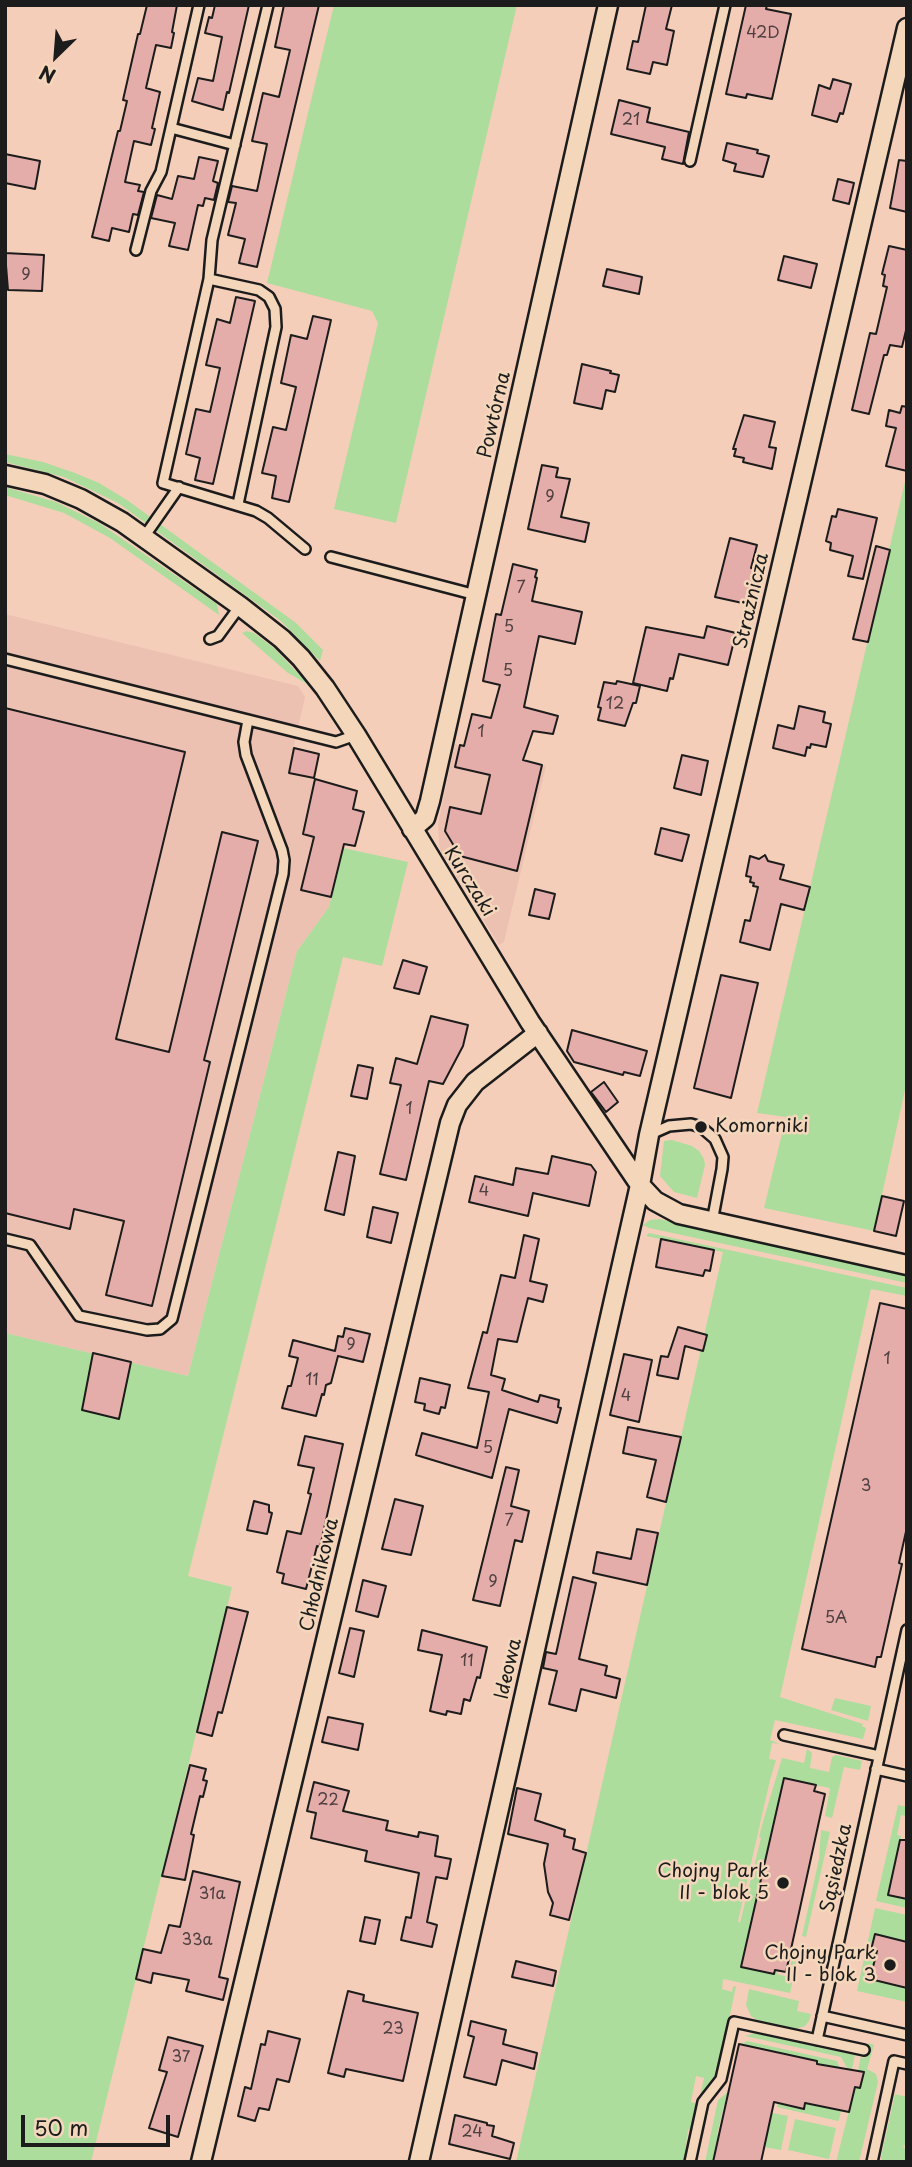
<!DOCTYPE html>
<html>
<head>
<meta charset="utf-8">
<style>
  body { margin:0 }
  #map { position:relative; width:912px; height:2167px; overflow:hidden; background:#f5ceba; font-family:"Playpen Sans",sans-serif }
  canvas { display:block }
  .frame { position:absolute; inset:0; border:7px solid #1c1c1c; pointer-events:none }
  .north { position:absolute; left:21px; top:21px; width:70px; height:70px; -webkit-text-stroke:5px #f4d7bb; paint-order:stroke; rotate:205deg; font-size:19px; font-weight:700; line-height:28px; text-align:center; color:#1c1c1c }
  .north::after { content:''; display:block; margin:auto; width:24px; height:32px; background:#1c1c1c; clip-path:polygon(50% 0,100% 100%,50% 72%,0 100%) }
  .scale { position:absolute; left:21px; top:2115px; width:149px; height:32px; box-sizing:border-box; border:4px solid #1c1c1c; border-top:0; padding-left:9px; font-size:21px; line-height:24px; white-space:nowrap; color:#1c1c1c; -webkit-text-stroke:5px #f4d7bb; paint-order:stroke }
</style>
</head>
<body>
<div id="map">
<canvas width="912" height="2167"></canvas>
<div class="frame"></div>
<div class="north">N</div>
<div class="scale">50 m</div>
</div>
<script>
const c = document.querySelector('canvas').getContext('2d');
c.lineJoin = 'round';
function paint(path, color) { c.fillStyle = color; c.fill(path, 'evenodd'); }
const poly = rows => new Path2D(rows.map(r => 'M' + r).join(''));
function stroke(path, color, width, dash) { c.strokeStyle = color; c.lineWidth = width; c.lineCap = dash ? 'butt' : 'round'; c.setLineDash(dash || []); c.stroke(path); }
function label(font, color, halo, rows, align = 'center') {
  c.font = font + ' "Playpen Sans",sans-serif'; c.lineWidth = 5; c.setLineDash([]); c.textBaseline = 'middle'; c.strokeStyle = halo; c.fillStyle = color; for (const [text, x, y, turn = 0] of rows) {
    c.save(); c.translate(x, y); c.rotate((+turn || 0) * Math.PI / 180); c.textAlign = isNaN(turn) ? turn : align; if (halo) c.strokeText(text, 0, 0); c.fillText(text, 0, 0); c.restore();
  }
}
paint(poly([
  [5,614,298,686,305,697,288,773,357,791,329,907,297,951,188,1376,5,1333],
  [455,744,546,766,504,942,499,945,441,852,439,844,438,824]
]), '#ecc1b2');
paint(poly([
  [334,5,517,5,396,523,334,509,378,323,372,311,267,283],
  [5,454,43,462,75,473,99,483,127,500,296,623,323,650,320,661,281,621,118,503,64,477,5,462],
  [907,473,907,1081,874,1231,764,1208,786,1117,757,1113],
  [5,487,56,502,99,523,217,604,219,615,110,538,64,513,5,495],
  [246,631,254,633,274,648,309,685,288,673,242,633],
  [343,848,408,862,382,966,343,957,188,1576,232,1587,91,2162,5,2162,5,1333,188,1376,297,951,329,907],
  [672,1140,692,1146,699,1151,704,1159,705,1165,697,1198,674,1192,660,1176,664,1141],
  [659,1219,907,1274,907,1283,649,1228,643,1225,650,1220],
  [649,1233,907,1288,907,1296,871,1289,780,1697,863,1724,862,1726,866,1728,863,1739,775,1720,770,1740,780,1744,772,1743,769,1759,776,1760,770,1780,738,1921,740,1923,761,1838,759,1837,764,1818,782,1758,804,1763,807,1749,812,1753,810,1768,829,1772,832,1757,836,1755,862,1761,860,1770,844,1767,832,1818,825,1816,830,1788,783,1779,741,1967,774,1974,778,1970,777,1974,788,1977,794,1949,799,1950,790,1993,723,1979,722,1989,732,1992,733,1987,736,1986,718,2072,700,2096,704,2078,696,2076,691,2102,697,2104,691,2129,688,2130,684,2162,516,2162,723,1252,646,1236],
  [835,1698,871,1706,868,1721,831,1710],
  [898,1805,907,1807,907,1816,901,1815,897,1835,901,1836,888,1895,907,1899,907,1908,876,1901],
  [821,1830,830,1832,806,1937,802,1936,819,1859],
  [875,1908,907,1915,907,1942,875,1935,871,1950,877,1951,870,1979,907,1988,907,2002,857,1991],
  [749,1989,799,2001,797,2011,811,2014,809,2021,805,2026,796,2029,757,2020,751,2016,746,2005],
  [755,2033,855,2055,852,2069,847,2068,841,2057,745,2036],
  [747,2041,837,2061,841,2072,817,2064,817,2061,792,2056,776,2071,780,2052,768,2050,766,2055,752,2052,753,2047,742,2044],
  [868,2043,874,2045,867,2069,876,2074,878,2082,859,2162,836,2162,855,2087,863,2072,858,2071,861,2056,864,2059],
  [733,2088,729,2106,724,2105,717,2135,722,2136,717,2142,713,2162,705,2162,718,2100],
  [895,2094,907,2097,907,2144,903,2146,907,2152,907,2162,882,2162,881,2157],
  [778,2098,803,2109,805,2103,841,2111,839,2120,838,2121,777,2107],
  [767,2112,788,2116,781,2150,764,2147,768,2130,764,2128],
  [795,2119,836,2128,829,2159,788,2150]
]), '#acdd9d');
const building = poly([
  [147,5,177,5,172,32,174,33,171,48,156,45,146,88,160,92,152,128,155,129,151,145,134,141,125,182,140,185,138,191,144,192,138,215,133,214,129,232,112,228,109,241,92,237,118,131,120,131,127,101,123,100,138,34,140,34,147,5],
  [215,5,249,5,229,93,227,92,223,110,192,101,198,78,213,81,222,37,205,33,209,17,212,18,215,5],
  [284,5,319,5,257,267,239,263,245,239,228,235,236,203,228,202,232,186,257,191,267,144,252,141,263,93,279,97,290,50,275,47,284,5],
  [646,5,672,5,666,29,674,31,667,65,653,62,650,74,627,69,633,41,638,42,646,5],
  [746,5,767,5,766,9,791,14,772,99,747,94,746,98,726,94,746,5],
  [833,79,851,84,843,114,840,113,837,122,812,115,819,85,830,89,833,79],
  [619,100,650,108,647,122,689,132,683,164,662,159,665,147,611,134,619,100],
  [727,143,758,150,757,153,769,156,763,177,734,171,736,164,723,160,727,143],
  [5,154,40,161,35,189,5,183,5,154],
  [199,157,218,161,213,181,218,183,214,200,205,198,203,206,198,205,188,250,169,246,175,223,151,218,157,195,172,199,178,176,194,179,199,157],
  [899,160,907,161,907,212,890,208,899,160],
  [838,179,854,183,849,204,833,200,838,179],
  [889,246,907,250,907,326,902,347,890,345,887,355,884,355,869,414,852,410,870,333,876,334,887,287,883,286,885,275,882,274,889,246],
  [5,253,44,255,42,291,8,290,5,253],
  [784,256,817,264,811,288,778,280,784,256],
  [607,269,642,277,639,294,603,286,607,269],
  [236,297,255,301,213,484,195,480,200,458,186,454,196,409,210,412,220,368,206,365,217,319,230,323,236,297],
  [313,316,331,320,289,502,272,498,276,476,262,473,273,427,286,430,296,387,281,383,291,335,307,339,313,316],
  [582,364,611,371,610,373,619,375,615,392,606,390,602,409,574,403,582,364],
  [902,406,907,407,907,471,886,466,896,428,886,426,889,410,900,413,902,406],
  [744,415,775,422,769,447,776,448,772,469,743,462,744,458,734,456,736,449,733,449,744,415],
  [542,465,558,468,556,477,570,479,561,517,589,523,585,542,528,529,542,465],
  [838,509,877,518,863,579,848,576,853,556,830,550,831,543,826,541,832,516,836,517,838,509],
  [730,538,757,545,751,568,755,569,747,604,715,597,730,538],
  [876,546,890,550,868,642,853,639,876,546],
  [513,564,537,570,535,577,537,578,532,601,582,612,575,644,539,636,524,707,558,716,553,734,533,731,523,760,542,765,517,871,460,856,445,831,450,807,481,814,490,775,455,767,460,745,464,746,472,714,491,718,500,685,483,681,496,614,501,615,513,564],
  [707,626,736,633,728,665,679,654,673,679,670,678,667,691,633,683,646,627,704,638,707,626],
  [617,681,640,686,636,703,633,703,625,726,598,720,601,708,598,707,604,682,616,684,617,681],
  [799,706,825,712,823,722,831,724,826,747,811,744,810,748,807,747,805,756,773,748,778,725,794,729,799,706],
  [5,708,185,752,116,1039,169,1052,222,832,258,841,204,1060,210,1062,152,1306,106,1295,124,1221,74,1209,70,1229,5,1213,5,708],
  [294,748,319,754,314,778,289,773,294,748],
  [682,755,708,761,701,795,674,788,682,755],
  [315,779,357,791,353,809,364,812,355,846,344,844,331,897,301,890,314,837,303,834,315,779],
  [661,828,689,835,682,861,655,854,661,828],
  [765,855,768,861,784,865,780,879,810,887,804,910,781,904,770,950,740,942,745,920,750,921,758,887,753,886,754,883,750,882,751,877,746,876,750,856,759,859,765,855],
  [535,889,555,894,549,919,529,915,535,889],
  [403,960,427,967,419,994,394,988,403,960],
  [721,975,758,983,731,1098,694,1088,721,975],
  [431,1016,468,1025,463,1046,443,1084,429,1081,406,1180,380,1174,401,1085,390,1083,396,1058,417,1064,431,1016],
  [572,1030,647,1051,640,1076,624,1072,623,1075,574,1062,567,1051,572,1030],
  [358,1065,373,1068,367,1099,351,1096,358,1065],
  [604,1082,618,1102,606,1112,591,1092,604,1082],
  [338,1152,355,1156,344,1215,325,1210,338,1152],
  [552,1156,591,1165,596,1172,589,1206,533,1193,528,1216,469,1202,475,1176,513,1185,516,1168,548,1174,552,1156],
  [882,1196,904,1201,896,1236,874,1231,882,1196],
  [373,1207,398,1213,391,1243,367,1237,373,1207],
  [524,1235,539,1239,530,1281,547,1285,543,1302,528,1298,517,1342,498,1339,491,1375,505,1379,502,1390,538,1402,540,1395,559,1400,558,1407,561,1408,557,1423,509,1409,492,1478,416,1455,422,1433,477,1448,489,1392,468,1388,483,1332,487,1333,501,1275,515,1278,524,1235],
  [661,1239,714,1250,710,1271,705,1270,703,1276,656,1267,661,1239],
  [880,1303,907,1309,907,1527,899,1563,902,1564,881,1657,877,1657,875,1667,802,1649,880,1303],
  [678,1327,707,1335,703,1351,685,1346,678,1379,657,1375,661,1356,668,1357,678,1327],
  [345,1328,370,1334,363,1362,338,1356,331,1383,326,1385,324,1395,322,1394,316,1416,282,1408,288,1386,291,1386,298,1358,289,1356,293,1340,335,1351,338,1336,343,1337,345,1328],
  [93,1353,131,1362,119,1419,82,1410,93,1353],
  [624,1354,652,1360,639,1422,610,1415,624,1354],
  [420,1378,450,1385,445,1408,441,1407,439,1414,424,1410,425,1404,415,1402,420,1378],
  [628,1427,681,1437,666,1502,647,1497,656,1460,623,1453,628,1427],
  [305,1436,343,1444,320,1547,317,1546,306,1589,282,1583,284,1574,277,1572,287,1531,301,1534,311,1494,308,1493,314,1468,298,1465,305,1436],
  [506,1467,519,1470,511,1506,529,1511,522,1542,515,1540,500,1606,473,1600,506,1467],
  [395,1499,423,1506,411,1555,382,1549,395,1499],
  [254,1501,269,1505,269,1512,272,1513,267,1534,247,1530,254,1501],
  [637,1529,658,1533,647,1585,593,1573,597,1552,631,1559,637,1529],
  [573,1577,596,1583,579,1659,607,1666,605,1675,620,1679,616,1698,581,1689,576,1711,549,1704,557,1671,543,1668,546,1652,556,1654,573,1577],
  [363,1580,386,1586,378,1617,356,1611,363,1580],
  [227,1607,248,1612,222,1713,218,1712,212,1736,197,1732,227,1607],
  [350,1628,364,1631,354,1677,339,1673,350,1628],
  [422,1630,487,1647,480,1678,477,1677,470,1701,464,1699,461,1714,447,1711,446,1715,430,1711,442,1655,418,1650,422,1630],
  [328,1717,363,1724,358,1750,322,1742,328,1717],
  [190,1765,206,1769,203,1780,207,1781,203,1797,200,1796,191,1834,194,1835,185,1880,162,1876,190,1765],
  [784,1778,816,1785,814,1791,825,1794,786,1972,775,1970,774,1974,741,1967,784,1778],
  [314,1782,349,1791,343,1811,388,1821,386,1830,418,1837,419,1832,438,1836,435,1856,451,1859,447,1879,436,1877,427,1922,437,1925,432,1947,401,1940,406,1917,411,1918,419,1873,365,1861,367,1851,311,1838,316,1813,307,1811,314,1782],
  [517,1788,541,1794,535,1820,565,1830,564,1836,575,1839,573,1849,586,1853,569,1920,550,1915,553,1903,548,1892,544,1864,548,1844,508,1834,517,1788],
  [900,1840,907,1840,907,1899,888,1895,900,1840],
  [193,1871,240,1882,219,1977,228,1979,223,2000,186,1991,189,1980,153,1973,151,1983,136,1979,143,1949,161,1953,169,1925,180,1927,193,1871],
  [365,1917,380,1920,375,1944,360,1941,365,1917],
  [875,1934,907,1942,907,1988,870,1979,877,1951,871,1950,875,1934],
  [516,1961,556,1971,553,1986,512,1977,516,1961],
  [348,1991,364,1995,363,2001,418,2013,403,2081,346,2069,344,2077,328,2073,348,1991],
  [471,2021,506,2030,503,2044,537,2053,534,2069,502,2060,496,2085,464,2077,474,2037,468,2035,471,2021],
  [268,2031,300,2039,289,2082,277,2079,269,2110,259,2108,255,2121,238,2116,245,2087,251,2089,261,2044,265,2045,268,2031],
  [168,2037,203,2046,178,2137,149,2128,167,2072,159,2070,168,2037],
  [739,2044,817,2061,817,2064,864,2072,860,2088,855,2087,849,2112,805,2103,804,2109,774,2102,761,2162,713,2162,739,2044],
  [455,2115,487,2123,487,2125,494,2126,492,2136,514,2143,510,2159,449,2144,455,2115]
]);
paint(building, '#e5adaa');
stroke(building, '#1c1c1c', 2);
const lane = poly([
  [268,5,212,240,209,279,163,483,256,511,268,518,305,549],
  [171,128,235,145],
  [690,161,725,5],
  [136,250,151,191,161,172,199,5],
  [209,279,259,290,269,297,275,309,276,327,238,504],
  [144,537,179,487],
  [331,557,476,595],
  [210,639,218,636,240,606],
  [5,659,336,742,356,735],
  [651,1134,669,1126,691,1124,701,1127,715,1139,723,1157,722,1169,712,1222],
  [5,1239,30,1245,79,1316,147,1330,160,1329,172,1319,283,874,284,860,282,850,246,755,244,742,248,720],
  [784,1735,879,1756],
  [876,1769,907,1776],
  [822,2016,907,2035],
  [817,2040,907,1630],
  [690,2162,703,2102,721,2079,734,2022,864,2050],
  [872,2162,894,2061,907,2064]
]);
const street = poly([
  [5,475,45,484,81,499,122,522,240,606,282,639,301,658,325,688,356,735,530,1022,640,1185,655,1201,679,1214,907,1265],
  [412,829,425,818,430,801,608,5],
  [201,2162,450,1123,457,1105,475,1082,538,1033],
  [419,2162,640,1185,649,1135,907,28]
]);
stroke(lane, '#1c1c1c', 14);
stroke(street, '#1c1c1c', 23);
stroke(lane, '#f4d7bb', 9);
stroke(street, '#f4d7bb', 18);
for (const [x, y, r, color] of [
  [701,1127,7,"#1c1c1c"],
  [783,1883,7,"#1c1c1c"],
  [890,1965,7,"#1c1c1c"]
]) { const dot = new Path2D(); dot.arc(x, y, r, 0, 2 * Math.PI); c.fillStyle = color; c.fill(dot); stroke(dot, '#f4d7bb', 2.5); }
label('16px', '#4e4040', null, [
  ["42D",763,34],
  ["21",631,121],
  ["9",26,276],
  ["9",550,498],
  ["7",521,589],
  ["5",509,628],
  ["5",508,672],
  ["12",615,705],
  ["1",481,733],
  ["1",409,1110],
  ["4",484,1192],
  ["9",351,1346],
  ["1",887,1360],
  ["11",312,1381],
  ["4",626,1397],
  ["5",488,1449],
  ["3",866,1487],
  ["7",509,1522],
  ["9",493,1583],
  ["5A",836,1619],
  ["11",467,1662],
  ["22",328,1801],
  ["31a",212,1895],
  ["33a",197,1941],
  ["23",393,2030],
  ["37",181,2058],
  ["24",472,2133]
]);
label('19px', '#1c1c1c', '#f4d7bb', [
  ["Powtórna",495,415,-77],
  ["Strażnicza",752,601,-77],
  ["Kurczaki",469,882,58],
  ["Chłodnikowa",320,1575,-77],
  ["Ideowa",509,1669,-77],
  ["Sąsiedzka",837,1868,-78]
]);
label('19px', '#1c1c1c', '#f4d7bb', [
  ["Komorniki",715,1127,"left"],
  ["Chojny Park",769,1872],
  ["II - blok 5",769,1894],
  ["Chojny Park",876,1954],
  ["II - blok 3",876,1976]
], 'right');
</script>
</body>
</html>
